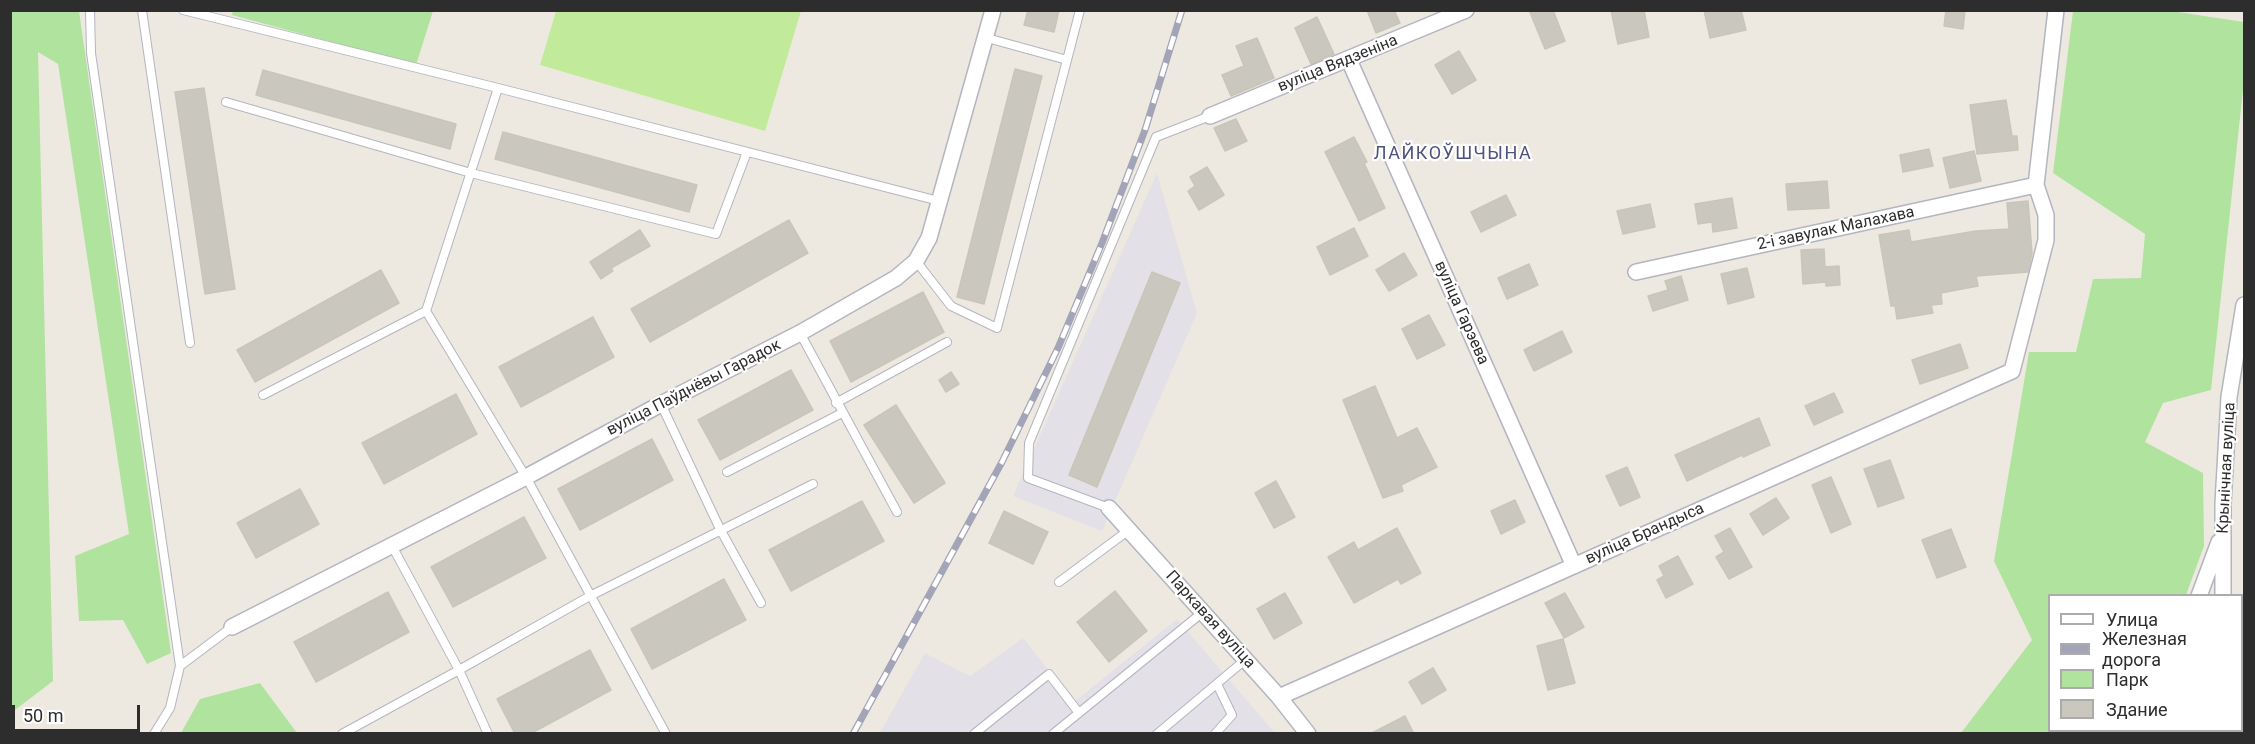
<!DOCTYPE html>
<html>
<head>
<meta charset="utf-8">
<style>
  body { margin:0 }
  #map { position:relative; width:2255px; height:744px; overflow:hidden; background:#eee9e0; font-family:Roboto,sans-serif }
  canvas { display:block }
  .frame { position:absolute; inset:0; border:12px solid #2d2d2d; pointer-events:none }
  .legend { position:absolute; left:2048px; top:594px; width:195px; height:138px; box-sizing:border-box; background:#fff; border:2px solid #ababab; margin:0; padding:8px 10px; list-style:none; font-size:18px; color:#2d2d2d }
  .legend li { display:flex; align-items:center; gap:12px; height:30px }
  .legend b { width:30px; border:2px solid #ababab }
  .scale { position:absolute; left:12px; top:705px; width:128px; height:27px; box-sizing:border-box; border:3px solid #2d2d2d; border-top:0; padding-left:8px; font-size:18px; line-height:21px; white-space:nowrap; color:#2d2d2d; -webkit-text-stroke:4px #fff; paint-order:stroke }
</style>
</head>
<body>
<div id="map">
<canvas width="2255" height="744"></canvas>
<div class="frame"></div>
<ul class="legend">
<li><b style="height:8px;background:#fff"></b>Улица</li>
<li><b style="height:8px;background:#a3a4b7"></b>Железная дорога</li>
<li><b style="height:16px;background:#b0e39e"></b>Парк</li>
<li><b style="height:16px;background:#cac7be"></b>Здание</li>
</ul>
<div class="scale">50 m</div>
</div>
<script>
const c = document.querySelector('canvas').getContext('2d');
c.lineJoin = 'round';
function paint(path, color) { c.fillStyle = color; c.fill(path, 'evenodd'); }
const poly = rows => new Path2D(rows.map(r => 'M' + r).join(''));
function stroke(path, color, width, dash) { c.strokeStyle = color; c.lineWidth = width; c.lineCap = dash ? 'butt' : 'round'; c.setLineDash(dash || []); c.stroke(path); }
function label(font, color, halo, rows, align = 'center') {
  c.font = font + ' Roboto,sans-serif'; c.lineWidth = 4.5; c.setLineDash([]); c.textBaseline = 'middle'; c.strokeStyle = halo; c.fillStyle = color; for (const [text, x, y, turn = 0] of rows) {
    c.save(); c.translate(x, y); c.rotate((+turn || 0) * Math.PI / 180); c.textAlign = isNaN(turn) ? turn : align; if (halo) c.strokeText(text, 0, 0); c.fillText(text, 0, 0); c.restore();
  }
}
paint(poly([
  [1157,173,1197,313,1102,531,1013,496],
  [1177,619,1275,733,879,734,925,653,970,676,1023,638,1074,702]
]), '#e3e0e7');
paint(poly([
  [11,10,79,11,171,653,147,664,123,620,79,621,75,556,129,534,58,64,38,52,53,681,11,713],
  [233,10,433,11,416,65,232,15],
  [2073,11,2171,11,2244,22,2244,80,2211,390,2163,403,2145,442,2203,473,2204,546,2186,595,2050,596,2050,730,2136,731,2135,733,1961,733,2032,640,1994,561,2029,352,2076,352,2093,279,2141,278,2145,234,2053,173],
  [260,683,297,733,181,733,200,699]
]), '#b0e39e');
paint(poly([
  [556,11,556,10,801,11,765,131,540,65]
]), '#c2ea9b');
const building = poly([
  [1028,10,1059,10,1054,32,1024,25,1028,10],
  [1367,10,1394,10,1400,23,1376,33,1367,10],
  [1529,10,1553,10,1565,41,1545,49,1529,10],
  [1611,10,1644,10,1649,37,1618,44,1611,10],
  [1704,10,1741,10,1746,30,1710,38,1704,10],
  [1946,10,1965,10,1963,29,1944,26,1946,10],
  [1317,17,1334,54,1311,64,1295,28,1317,17],
  [1257,38,1274,78,1231,96,1222,75,1244,66,1236,46,1257,38],
  [1459,51,1476,80,1452,94,1435,65,1459,51],
  [1015,69,1042,76,984,304,957,297,1015,69],
  [263,70,456,124,450,149,256,95,263,70],
  [204,88,235,289,205,294,175,92,204,88],
  [2006,100,2012,136,2017,136,2018,150,1977,154,1970,105,2006,100],
  [1236,119,1247,141,1225,151,1214,128,1236,119],
  [503,132,697,185,689,212,495,159,503,132],
  [1354,137,1367,162,1364,163,1385,208,1359,221,1325,152,1354,137],
  [1929,149,1933,166,1903,172,1900,155,1929,149],
  [1974,151,1981,181,1950,188,1943,158,1974,151],
  [1207,167,1224,195,1199,210,1188,191,1195,186,1190,177,1207,167],
  [1827,181,1829,208,1788,210,1786,184,1827,181],
  [1506,195,1516,215,1481,232,1471,212,1506,195],
  [1732,198,1737,228,1713,232,1712,222,1698,224,1695,204,1732,198],
  [2028,201,2032,253,2028,272,1976,276,1978,286,1941,293,1942,304,1931,305,1933,313,1897,319,1895,306,1891,306,1879,235,1909,230,1911,242,1976,231,2009,229,2007,203,2028,201],
  [1650,204,1655,227,1623,234,1617,211,1650,204],
  [789,220,808,253,650,342,631,309,789,220],
  [1354,228,1368,256,1330,275,1317,247,1354,228],
  [640,230,650,246,611,268,613,271,601,279,590,262,640,230],
  [1824,249,1825,267,1839,266,1840,285,1826,286,1826,282,1803,284,1801,250,1824,249],
  [1404,253,1417,275,1389,291,1376,270,1404,253],
  [1529,264,1538,285,1507,299,1498,278,1529,264],
  [1747,268,1754,297,1728,304,1721,274,1747,268],
  [381,270,399,303,255,382,237,350,381,270],
  [1152,272,1180,283,1097,487,1069,475,1152,272],
  [1681,276,1688,300,1653,311,1648,296,1668,290,1665,281,1681,276],
  [923,292,944,332,851,382,830,341,923,292],
  [1429,315,1445,345,1417,359,1402,329,1429,315],
  [593,317,614,357,521,407,499,367,593,317],
  [1562,331,1572,352,1534,371,1524,350,1562,331],
  [1960,344,1968,368,1920,384,1912,360,1960,344],
  [791,370,813,410,720,460,698,420,791,370],
  [951,372,959,384,946,392,939,380,951,372],
  [1375,386,1397,438,1417,428,1437,467,1401,485,1403,491,1383,498,1343,400,1375,386],
  [1834,393,1843,412,1814,425,1805,406,1834,393],
  [456,394,477,434,384,484,362,443,456,394],
  [896,405,945,483,914,503,864,425,896,405],
  [1759,418,1770,445,1743,457,1742,455,1687,481,1675,455,1759,418],
  [652,439,673,480,580,530,558,489,652,439],
  [1890,460,1904,498,1878,507,1864,469,1890,460],
  [1627,467,1640,497,1620,506,1606,476,1627,467],
  [1831,477,1851,524,1831,533,1812,485,1831,477],
  [1276,481,1295,517,1274,528,1255,493,1276,481],
  [300,489,319,524,256,558,237,523,300,489],
  [1776,498,1789,518,1763,535,1750,514,1776,498],
  [1515,500,1525,522,1501,534,1491,511,1515,500],
  [862,501,884,541,791,591,769,550,862,501],
  [1004,511,1048,532,1033,564,989,543,1004,511],
  [524,517,546,558,453,607,431,567,524,517],
  [1397,528,1421,573,1401,584,1398,579,1354,603,1328,557,1354,542,1358,550,1397,528],
  [1730,528,1752,567,1729,579,1716,557,1724,552,1715,536,1730,528],
  [1951,529,1966,567,1937,578,1922,540,1951,529],
  [1678,556,1693,584,1666,598,1657,580,1664,576,1659,566,1678,556],
  [724,579,746,620,652,669,631,629,724,579],
  [1115,591,1147,631,1109,662,1077,622,1115,591],
  [388,592,409,632,316,682,294,642,388,592],
  [1285,593,1302,623,1274,639,1257,609,1285,593],
  [1565,593,1584,627,1564,638,1545,603,1565,593],
  [1563,639,1575,683,1548,690,1537,646,1563,639],
  [590,650,611,690,530,734,515,734,497,699,590,650],
  [1433,668,1446,690,1422,704,1409,682,1433,668],
  [1405,716,1414,734,1370,734,1405,716]
]);
paint(building, '#cac7be');
stroke(building, '#cac5b9', 1.5);
const lane = poly([
  [90,10,91,53,180,666],
  [142,10,190,343],
  [183,10,498,88,939,201],
  [987,38,1067,60,1080,10],
  [226,102,471,173,716,234,747,152],
  [916,261,951,306,997,328,1067,60],
  [426,311,526,477,666,734],
  [800,333,897,512],
  [263,395,426,311,498,88],
  [836,403,947,342],
  [661,404,720,529,761,603],
  [727,472,842,413],
  [1109,508,1028,478,1029,443,1156,137,1210,116],
  [391,544,459,670,488,734],
  [1059,582,1129,530],
  [154,734,170,708,180,666,232,627],
  [342,734,459,670,590,596,813,484],
  [974,734,1049,674,1079,713],
  [1053,734,1203,612],
  [1157,734,1245,660],
  [1215,734,1232,715,1217,684]
]);
const street = poly([
  [1349,60,1574,566],
  [1210,116,1466,10],
  [1636,272,2036,185],
  [1109,508,1279,697,1308,734],
  [2199,596,2219,542],
  [2223,596,2223,504,2229,397,2244,305],
  [232,627,526,477,661,404,800,333,896,278,916,261,929,238,993,10],
  [1279,697,2012,371,2046,240,2046,215,2036,185,2056,10],
  [2156,734,2156,730],
  [2222,734,2222,730]
]);
stroke(lane, '#b3b5c0', 10);
stroke(street, '#b3b5c0', 18);
stroke(lane, '#fff', 8);
stroke(street, '#fff', 15);
const rail = poly([
  [853,734,1002,462,1058,348,1102,243,1145,130,1182,10]
]);
stroke(rail, '#a3a4b7', 7);
stroke(rail, '#fff', 4.5, [14]);
label('16px', '#2d2d2d', '#fff', [
  ["вуліца Вядзеніна",1338,64,-22],
  ["2-і завулак Малахава",1836,229,-12],
  ["вуліца Гарэева",1461,313,66],
  ["вуліца Паўднёвы Гарадок",694,388,-27],
  ["Крынічная вуліца",2227,468,-87],
  ["вуліца Брандыса",1645,534,-24],
  ["Паркавая вуліца",1210,620,48]
]);
c.letterSpacing = '1.5px';
label('18px', '#4e527e', '#fff', [
  ["ЛАЙКОЎШЧЫНА",1453,154]
]);
c.letterSpacing = '0px';
</script>
</body>
</html>
